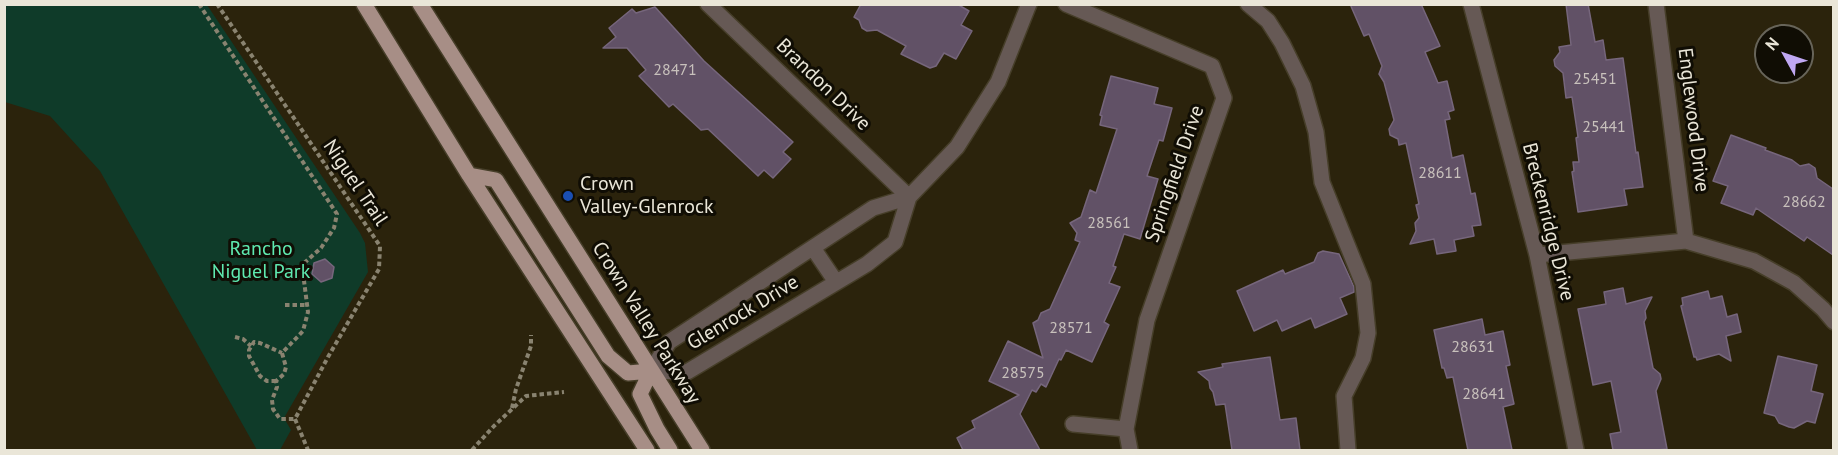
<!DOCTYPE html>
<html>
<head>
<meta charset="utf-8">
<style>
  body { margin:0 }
  #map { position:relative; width:1838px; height:455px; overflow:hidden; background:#2b230c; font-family:"PT Sans",sans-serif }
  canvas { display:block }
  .frame { position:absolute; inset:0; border:6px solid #eae6d8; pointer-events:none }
  .north { position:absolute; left:1754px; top:24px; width:60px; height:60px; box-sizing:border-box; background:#100d04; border:2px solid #676459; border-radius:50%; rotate:310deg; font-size:16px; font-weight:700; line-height:24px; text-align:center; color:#eae6d8 }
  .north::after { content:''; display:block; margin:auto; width:21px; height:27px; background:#c0a8f3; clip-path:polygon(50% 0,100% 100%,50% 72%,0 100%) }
</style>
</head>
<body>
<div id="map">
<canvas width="1838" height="455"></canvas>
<div class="frame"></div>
<div class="north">N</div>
</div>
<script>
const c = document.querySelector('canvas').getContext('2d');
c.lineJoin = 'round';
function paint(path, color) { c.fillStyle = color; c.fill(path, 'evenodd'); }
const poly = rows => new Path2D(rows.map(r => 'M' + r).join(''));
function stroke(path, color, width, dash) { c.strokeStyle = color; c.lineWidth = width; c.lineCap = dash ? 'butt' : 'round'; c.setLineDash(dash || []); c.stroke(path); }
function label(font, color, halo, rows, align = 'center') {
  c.font = font + ' "PT Sans",sans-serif'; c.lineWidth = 6; c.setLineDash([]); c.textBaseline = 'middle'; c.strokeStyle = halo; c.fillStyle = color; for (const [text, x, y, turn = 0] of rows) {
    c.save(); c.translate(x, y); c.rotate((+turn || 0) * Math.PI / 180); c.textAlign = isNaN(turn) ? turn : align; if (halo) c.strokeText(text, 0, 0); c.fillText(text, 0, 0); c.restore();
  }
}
paint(poly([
  [5,5,207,5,360,233,365,243,368,272,284,418,291,430,280,450,257,450,100,171,50,116,5,102]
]), '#0f3b29');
const building = poly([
  [861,4,957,4,969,11,961,25,972,31,956,59,944,53,936,66,930,68,901,54,906,46,877,30,867,31,862,28,859,20,854,17,861,4],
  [1350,4,1421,4,1440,46,1425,52,1438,83,1447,81,1454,110,1448,112,1450,119,1445,120,1452,158,1463,155,1471,194,1475,193,1481,225,1472,226,1474,236,1454,240,1456,251,1437,254,1434,239,1410,244,1416,231,1415,223,1419,218,1416,205,1419,204,1406,143,1399,145,1398,139,1390,135,1389,129,1394,120,1384,82,1379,74,1382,66,1369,34,1364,36,1350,4],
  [1566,4,1588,4,1595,42,1603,40,1606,60,1623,58,1636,153,1638,152,1643,187,1624,189,1627,205,1578,212,1572,172,1574,171,1573,162,1579,162,1576,138,1578,137,1572,97,1566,98,1563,73,1555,66,1554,60,1560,52,1559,47,1571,45,1566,4],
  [655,7,704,61,793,142,783,152,791,159,773,178,764,170,758,176,708,129,701,130,673,104,669,107,639,76,646,70,627,48,603,48,616,37,609,28,632,9,636,13,655,7],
  [1111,76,1158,88,1154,104,1172,108,1163,141,1159,140,1147,176,1158,179,1140,239,1124,234,1113,266,1116,267,1109,283,1120,287,1104,322,1109,325,1092,362,1066,350,1061,360,1059,359,1046,387,1041,384,1036,392,1032,390,1020,414,1040,450,963,450,957,438,975,428,972,421,1019,395,989,381,1008,341,1043,358,1033,323,1038,320,1041,313,1050,309,1080,242,1075,240,1077,233,1070,223,1081,217,1090,190,1096,193,1117,129,1100,125,1102,116,1100,115,1111,76],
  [1731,135,1766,148,1765,150,1792,160,1800,166,1809,164,1815,168,1817,178,1833,189,1833,255,1807,237,1804,241,1756,208,1753,215,1721,203,1728,186,1713,181,1731,135],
  [1323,251,1339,254,1354,287,1354,292,1340,298,1347,314,1315,328,1311,318,1282,331,1277,320,1254,331,1237,291,1283,270,1285,274,1314,262,1318,253,1323,251],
  [325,259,334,267,332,278,321,282,312,274,314,263,325,259],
  [1623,288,1626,304,1652,297,1645,311,1646,318,1644,322,1653,368,1660,374,1661,379,1656,391,1667,449,1657,450,1613,450,1610,434,1621,432,1611,381,1593,385,1578,309,1606,304,1604,292,1623,288],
  [1708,291,1710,299,1722,296,1727,317,1737,314,1741,332,1726,336,1731,361,1719,354,1697,360,1696,357,1694,357,1681,306,1683,305,1682,298,1708,291],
  [1482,319,1485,335,1503,331,1510,365,1506,366,1514,404,1503,407,1512,450,1468,450,1453,377,1447,378,1444,368,1442,368,1434,330,1482,319],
  [1778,356,1817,365,1811,391,1823,394,1815,423,1807,421,1794,428,1789,427,1779,423,1775,416,1764,413,1778,356],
  [1270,357,1280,420,1296,418,1300,450,1232,450,1225,404,1216,405,1213,392,1210,388,1209,381,1198,372,1223,367,1222,364,1270,357]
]);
paint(building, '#615166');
stroke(building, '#76667c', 1.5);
const minor = poly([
  [708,4,909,197],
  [1066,4,1212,66,1224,98,1147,320,1126,429,1130,450],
  [1248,4,1268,21,1282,43,1303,86,1316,132,1322,182,1363,284,1368,333,1363,358,1344,396,1348,450],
  [1471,4,1537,255,1576,450],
  [1656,4,1686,241],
  [813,248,836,282],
  [1537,255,1686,241,1754,261,1794,283,1823,309,1834,322],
  [651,371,687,372,867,264,895,242,909,197,957,147,998,82,1029,4],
  [651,371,669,342,873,208,909,197],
  [1073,424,1126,429]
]);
const major = poly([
  [364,4,469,175,647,450],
  [420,4,702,450],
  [469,175,496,180,608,356,628,373,651,371],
  [651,371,640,394,657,429,670,450]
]);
stroke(minor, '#463e29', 18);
stroke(major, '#463e29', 18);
stroke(poly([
  [199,4,337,214,334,228,321,248,302,265,308,312,303,331,282,353,286,367,284,374,276,381,277,387,272,400,273,409,280,419,295,419],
  [217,4,380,246,379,269,328,357,295,419],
  [285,305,308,305],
  [235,337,243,339,251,346],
  [276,381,267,381,260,376,249,356,249,350,254,342,260,343,282,353],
  [512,408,516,389,531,346,531,335],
  [295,419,308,450],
  [472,450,494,426,526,396,564,392]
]), '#898370', 4, [4.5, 3]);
stroke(minor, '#665955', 15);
stroke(major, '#a78e86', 15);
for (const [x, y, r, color] of [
  [568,196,6,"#1a4fb4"]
]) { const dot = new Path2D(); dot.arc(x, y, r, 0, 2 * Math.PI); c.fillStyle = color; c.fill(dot); stroke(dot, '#100d04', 2); }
label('16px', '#c8c1bc', null, [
  ["28471",675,70],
  ["25451",1595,79],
  ["25441",1604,127],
  ["28611",1440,173],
  ["28662",1804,202],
  ["28561",1109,223],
  ["28571",1071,328],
  ["28631",1473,347],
  ["28575",1023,373],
  ["28641",1484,394]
]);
label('20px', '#eae6d8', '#100d04', [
  ["Brandon Drive",823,85,44],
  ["Englewood Drive",1693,120,83],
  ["Springfield Drive",1175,174,-71],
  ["Niguel Trail",355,183,56],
  ["Breckenridge Drive",1548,222,76],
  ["Glenrock Drive",743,313,-31],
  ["Crown Valley Parkway",646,323,58]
]);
label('20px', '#eae6d8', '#100d04', [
  ["Crown",580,184],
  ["Valley-Glenrock",580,207]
], 'left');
label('20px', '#5feab0', '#100d04', [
  ["Rancho",261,249],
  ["Niguel Park",261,272]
]);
</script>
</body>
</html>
